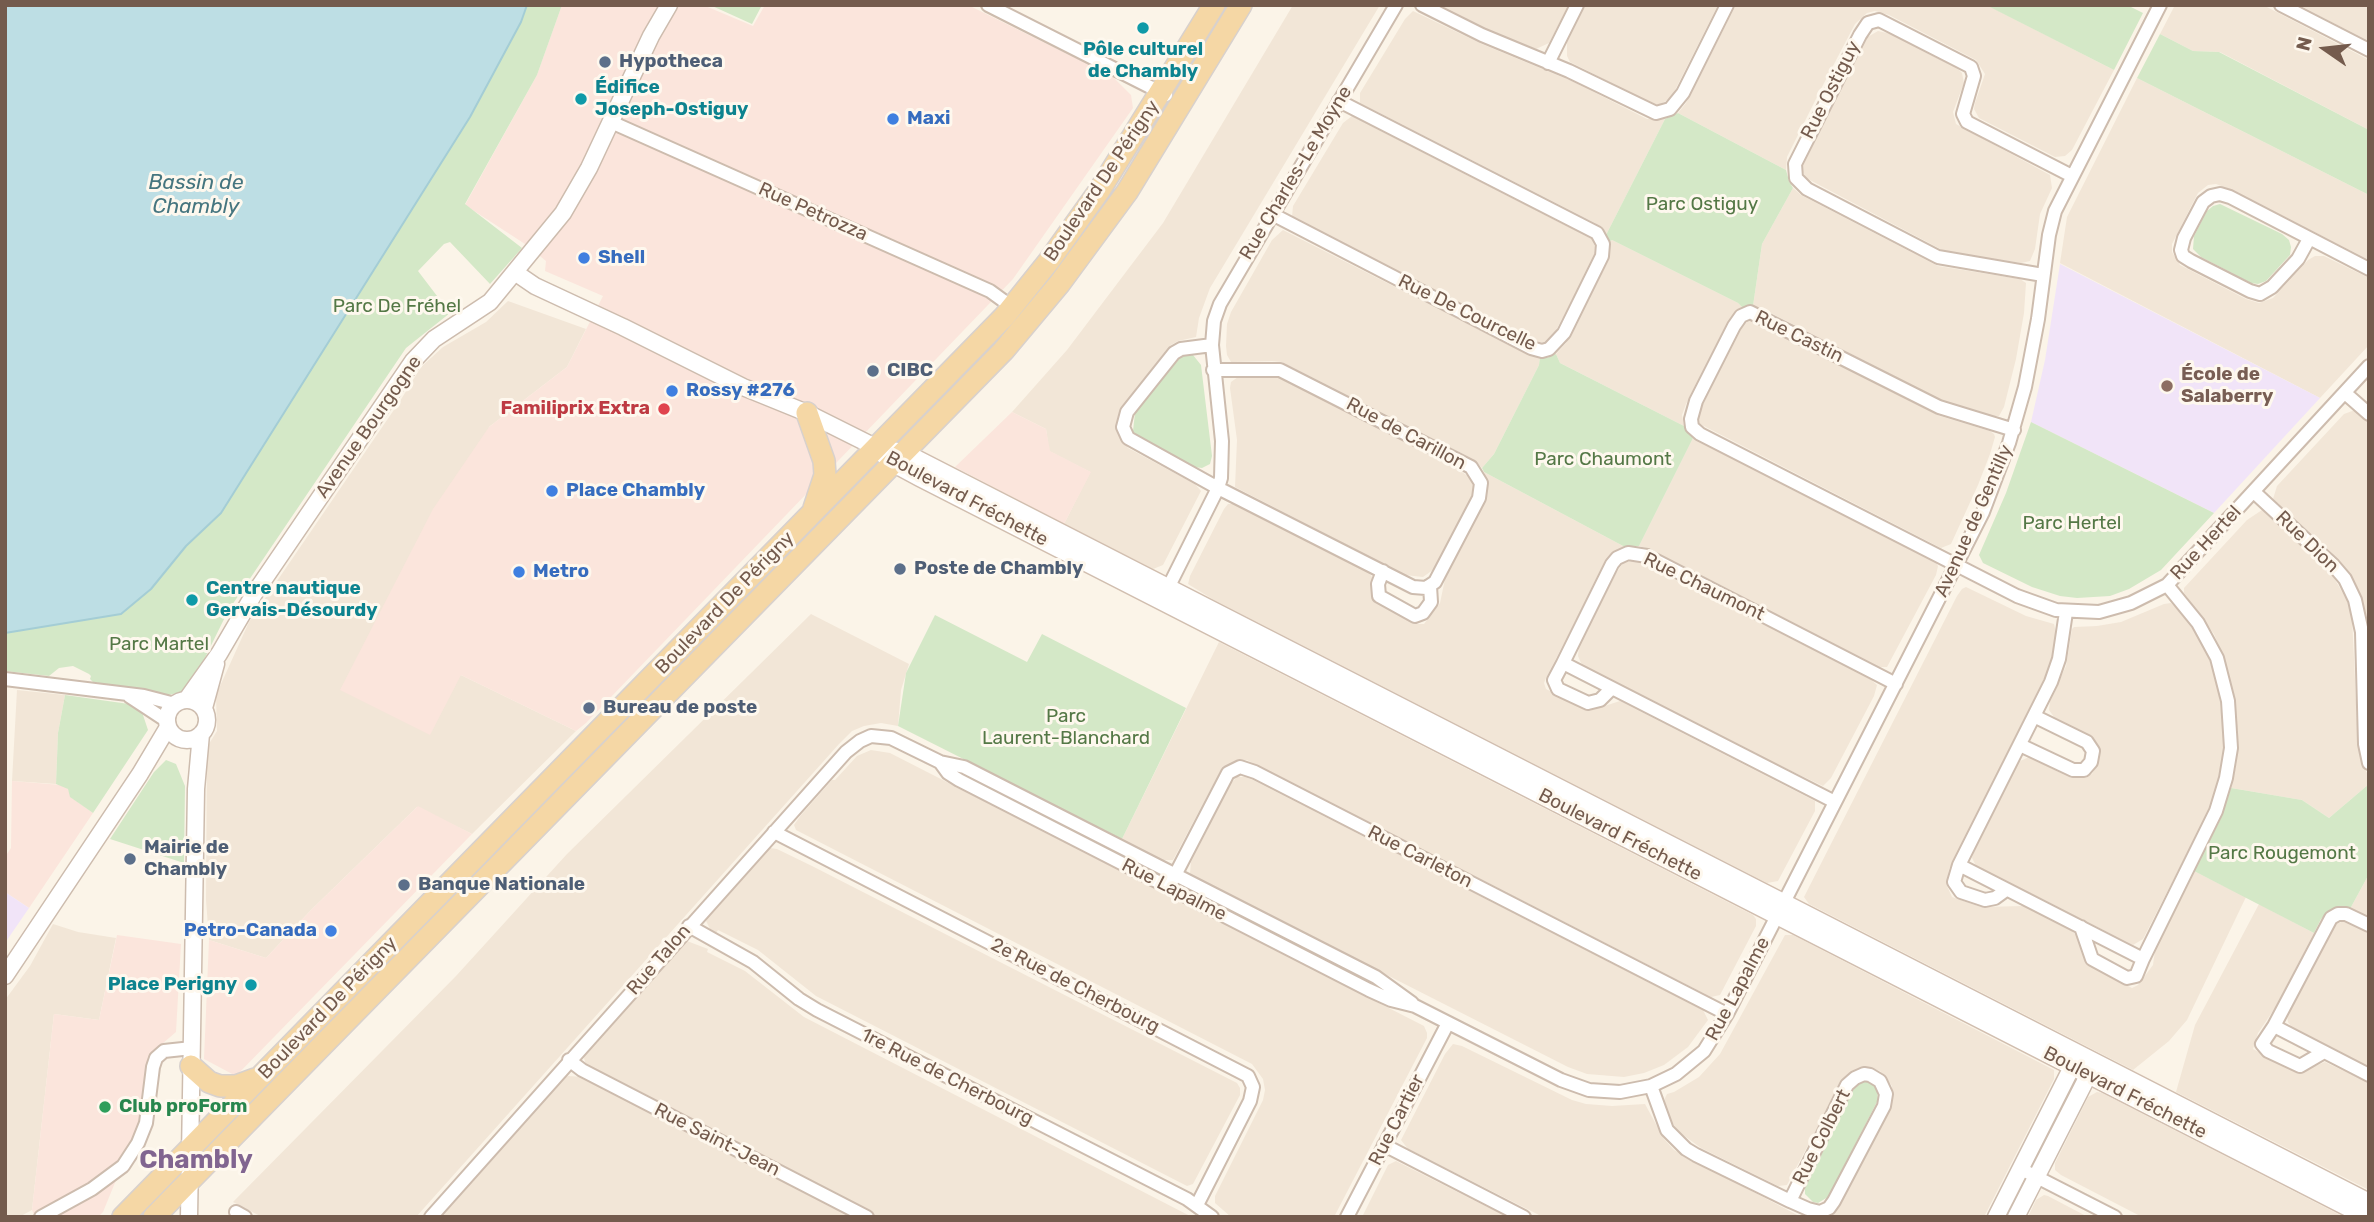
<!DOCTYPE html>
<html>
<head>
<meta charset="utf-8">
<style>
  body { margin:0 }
  #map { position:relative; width:2374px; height:1222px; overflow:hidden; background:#fbf4e8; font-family:Rubik,sans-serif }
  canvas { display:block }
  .frame { position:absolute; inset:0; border:7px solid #745b4d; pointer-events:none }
  .north { position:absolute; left:2290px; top:14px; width:70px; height:70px; -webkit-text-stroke:5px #fef8ee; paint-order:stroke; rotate:284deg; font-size:19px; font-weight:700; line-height:28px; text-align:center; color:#745b4d }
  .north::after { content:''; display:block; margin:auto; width:24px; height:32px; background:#745b4d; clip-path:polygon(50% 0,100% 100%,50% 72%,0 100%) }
</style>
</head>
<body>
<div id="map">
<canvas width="2374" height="1222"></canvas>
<div class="frame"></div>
<div class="north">N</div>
</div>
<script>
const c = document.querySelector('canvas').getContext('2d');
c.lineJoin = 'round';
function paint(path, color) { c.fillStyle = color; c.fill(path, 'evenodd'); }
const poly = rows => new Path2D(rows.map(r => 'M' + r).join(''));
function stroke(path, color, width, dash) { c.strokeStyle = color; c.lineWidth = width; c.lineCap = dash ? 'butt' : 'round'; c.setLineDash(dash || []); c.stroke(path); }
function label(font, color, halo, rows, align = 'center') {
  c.font = font + ' Rubik,sans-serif'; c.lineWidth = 6; c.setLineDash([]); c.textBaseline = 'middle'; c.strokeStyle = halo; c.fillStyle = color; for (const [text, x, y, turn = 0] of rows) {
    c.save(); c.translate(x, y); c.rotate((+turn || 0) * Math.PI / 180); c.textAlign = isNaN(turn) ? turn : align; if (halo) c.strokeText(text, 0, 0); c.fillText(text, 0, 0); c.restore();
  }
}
paint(poly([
  [1293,5,1380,5,1210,288,1199,318,1196,337,1178,341,1171,345,1120,411,1117,421,1118,432,1128,448,1195,484,1201,491,1163,565,1153,569,1064,524,1090,472,1049,451,1046,429,1012,412,1067,350,1163,223],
  [1438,5,1569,5,1549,43,1536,49,1486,29],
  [1585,5,1718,5,1671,98,1657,106,1570,62,1567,56,1567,42],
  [1736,5,1987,5,2114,70,2072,150,2065,156,2055,157,1979,118,1974,109,1975,103,1985,74,1976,60,1889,15,1875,11,1867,13,1855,24,1822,87,1787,157,1786,170,1678,113,1686,103],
  [2175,5,2263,5,2369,60,2369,130,2220,52,2193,51,2160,34],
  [2299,5,2369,5,2369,41,2343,28],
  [1413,11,1482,44,1574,82,1647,119,1665,119,1606,235,1595,223,1360,103,1360,93,1405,19],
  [1878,31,1891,34,1958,69,1962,73,1964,83,1953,112,1956,124,2050,175,2052,188,2040,214,2035,249,2030,261,2021,263,1946,252,1806,178,1802,170,1804,159,1866,38],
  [2137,78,2369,195,2369,260,2232,190,2216,184,2208,185,2198,193,2172,244,2172,252,2180,265,2246,299,2259,303,2273,298,2308,260,2315,256,2324,256,2369,278,2369,345,2320,398,2060,263,2067,217],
  [1352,116,1592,239,1595,247,1594,257,1551,340,1543,343,1528,339,1292,217,1293,206,1343,123],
  [1793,188,1801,195,1938,266,2020,279,2026,283,2024,313,2016,359,2004,407,1999,416,1989,416,1943,401,1761,308,1753,306,1762,244],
  [1283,230,1525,353,1540,357,1539,365,1494,454,1482,468,1473,459,1282,362,1272,361,1231,362,1227,355,1226,346,1227,324,1231,312,1272,240],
  [1612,240,1738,303,1743,308,1736,311,1729,320,1686,404,1682,415,1684,426,1560,363,1556,354,1566,343,1606,264,1608,242],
  [508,301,586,329,567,367,489,427,461,675,576,731,472,834,417,807,311,910,266,958,209,940,206,900,207,747,217,731,216,695,249,622,400,401,421,367,443,347,486,322],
  [1751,320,1940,416,1990,431,1994,434,1995,437,1990,454,1978,485,1951,544,1941,548,1698,423,1697,419,1699,409,1742,325],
  [1273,375,1448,463,1471,478,1474,487,1471,498,1436,567,1430,572,1423,577,1405,575,1235,487,1237,440,1230,388,1231,382,1238,377],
  [2355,410,2369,423,2369,648,2365,611,2353,580,2330,551,2273,499,2277,486,2344,414],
  [1693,438,1936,562,1938,566,1936,575,1887,667,1879,667,1646,548,1639,546],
  [1484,472,1625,547,1614,553,1604,565,1546,678,1544,683,1546,689,1589,711,1620,701,1815,801,1815,811,1778,881,1767,883,1214,600,1188,584,1190,576,1224,509,1228,504,1234,504,1368,572,1372,577,1373,601,1418,624,1424,624,1440,603,1445,579,1485,501,1487,486],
  [2262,510,2331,573,2347,600,2352,616,2358,745,2363,765,2369,777,2369,784,2329,818,2302,800,2231,788,2236,766,2238,733,2228,671,2214,634,2184,593,2184,588,2247,520],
  [1636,560,1869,678,1877,685,1874,696,1831,778,1823,786,1742,748,1589,669,1581,663,1578,656,1579,645,1615,575,1623,563],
  [1966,587,2026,616,2054,624,2056,633,2051,668,1949,869,1947,886,1952,897,1981,907,2024,906,2072,931,2076,935,2086,964,2132,988,2138,985,2153,965,2156,943,2194,871,2246,897,2187,1020,2169,1041,2133,1070,1809,904,1804,897,1957,596,1962,589],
  [2164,604,2171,603,2181,612,2206,648,2218,688,2223,724,2223,753,2219,781,2209,810,2143,939,2133,945,1976,866,1972,858,1973,852,2018,762,2029,757,2071,778,2078,778,2092,774,2099,762,2099,751,2094,739,2054,717,2049,710,2050,701,2066,666,2072,629,2074,627,2097,626,2121,622],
  [811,614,909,664,901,690,898,726,881,723,864,726,852,731,839,744,416,1217,262,1217,233,1202,456,976,567,854],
  [1219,642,1753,915,1756,919,1756,926,1720,995,1711,997,1247,760,1231,763,1221,770,1173,860,1162,860,1122,839],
  [17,690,65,695,58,733,56,784,12,781],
  [871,750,890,753,1424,1026,1427,1033,1427,1038,1334,1217,1231,1217,1215,1203,1215,1196,1263,1100,1265,1090,1263,1079,1252,1064,796,830,794,825,801,815,832,780,835,780,857,756],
  [1237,777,1245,777,1253,780,1703,1010,1708,1020,1688,1047,1664,1065,1644,1073,1624,1077,1587,1074,1568,1067,1192,876,1190,873,1191,862,1231,783],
  [770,848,777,849,812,866,1237,1083,1240,1088,1240,1095,1193,1184,1187,1186,816,996,758,950,718,930,716,933,710,929,706,921,708,915],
  [2369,874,2369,917,2350,909],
  [2259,904,2314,933,2275,1008,2258,1033,2253,1049,2298,1073,2325,1062,2369,1083,2369,1190,2176,1092,2195,1025],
  [2344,921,2369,933,2369,1067,2292,1028,2288,1022,2287,1015,2331,931,2336,924],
  [53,924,78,932,116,938,99,1020,54,1014,32,1210,19,1217,5,1217,5,1000,30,966],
  [1785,935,1793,935,2054,1070,2054,1079,1984,1217,1827,1217,1840,1205,1892,1104,1892,1086,1880,1071,1869,1067,1858,1068,1843,1079,1787,1185,1778,1186,1701,1148,1679,1132,1671,1121,1664,1102,1665,1098,1667,1094,1674,1092,1699,1077,1720,1054],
  [687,941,708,949,707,952,745,971,804,1017,1192,1217,879,1217,586,1065,584,1058,585,1052,680,946],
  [1453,1044,1462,1046,1572,1100,1586,1104,1612,1106,1645,1104,1664,1139,1674,1150,1801,1217,1543,1217,1408,1149,1401,1140,1445,1054],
  [568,1076,584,1077,855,1217,439,1217,561,1079],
  [2097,1092,2102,1093,2344,1217,2142,1217,2061,1175,2055,1170,2055,1163,2088,1097],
  [1396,1161,1400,1163,1507,1217,1362,1217,1388,1165],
  [2044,1195,2048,1196,2088,1217,2028,1217,2036,1200]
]), '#f2e6d7');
paint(poly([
  [562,5,703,5,753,26,765,5,968,5,1112,76,1131,95,1133,108,1013,279,586,723,576,731,461,675,430,735,340,690,433,509,489,427,567,367,603,296,545,271,546,261,525,244,465,205,537,75],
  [1012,412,1046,429,1050,451,1091,472,1064,524,955,467],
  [12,781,62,785,68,789,71,797,93,813,29,908,5,892,5,857,11,848],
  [418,806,472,834,236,1076,204,1059,209,940,266,958,311,910],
  [117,935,181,944,176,1032,148,1056,139,1124,103,1212,98,1217,35,1217,32,1210,54,1014,99,1020]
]), '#fbe5dc');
paint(poly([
  [2060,264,2320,398,2214,513,2031,422,2045,360],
  [5,892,29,908,5,943]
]), '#f1e4f8');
paint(poly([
  [527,5,562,5,537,75,465,204,522,248,490,284,450,242,444,244,418,271,450,313,406,348,228,611,197,674,183,692,168,695,93,682,90,679,91,676,89,674,73,666,59,668,49,676,5,671,5,633,121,614,151,589,182,549,221,513,521,22],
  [710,5,762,5,752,24],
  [1986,5,2127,5,2143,13,2114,70],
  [2160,34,2193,51,2219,52,2369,130,2369,195,2137,78],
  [1678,113,1786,170,1789,181,1793,188,1762,244,1753,306,1743,308,1738,303,1612,240,1608,242,1606,235,1665,119],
  [2220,204,2282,234,2289,240,2291,247,2290,255,2266,281,2258,284,2251,283,2201,257,2193,249,2194,236,2207,211,2213,206],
  [1186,354,1193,355,1201,365,1212,456,1210,464,1202,468,1194,467,1137,438,1133,431,1135,413,1179,359],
  [1556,354,1560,363,1684,426,1693,438,1639,546,1625,547,1484,472,1482,468,1494,454,1539,365,1540,357,1547,358],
  [2031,422,2214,513,2161,570,2129,589,2110,596,2077,598,2060,596,2032,587,1983,563,1979,555,2006,493],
  [935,615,1027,662,1042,634,1186,708,1122,839,898,726,906,673],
  [65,695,129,704,142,712,148,730,93,813,70,797,68,789,56,784,58,733],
  [166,760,176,764,185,786,184,863,110,839,154,772],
  [2369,784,2369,874,2350,909,2339,908,2328,912,2321,919,2314,933,2194,871,2220,820,2231,788,2302,800,2329,818],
  [1864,1082,1869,1082,1877,1088,1878,1100,1828,1197,1818,1203,1813,1202,1805,1194,1805,1184,1853,1090,1859,1084]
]), '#d4e8c7');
const water = poly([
  [5,5,527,5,521,22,470,117,221,513,186,546,151,589,121,614,5,633,5,5]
]);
paint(water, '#bddee4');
stroke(water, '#a4cdd5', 2);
const minor = poly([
  [988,5,1166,95],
  [1422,5,1482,35,1569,71,1656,113,1670,109,1683,93,1727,5],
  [2281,5,2369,50],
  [1548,63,1577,5],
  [611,122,990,291,1012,307],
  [1272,214,1531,348,1542,351,1549,349,1564,333,1602,256,1603,244,1597,233,1339,101],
  [2309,239,2298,259,2272,287,2260,294,2250,291,2191,261,2183,256,2181,250,2184,238,2203,202,2211,196,2220,194,2230,197,2369,269],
  [2043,275,1938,257,1807,189,1796,178,1795,164,1860,35,1868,23,1879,20,1971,67,1974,76,1963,114,1967,122,2072,176],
  [1212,345,1181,349,1174,353,1127,412,1123,427,1128,438,1218,488,1413,587,1426,588,1435,582,1479,498,1481,483,1471,467,1280,370,1213,370],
  [2345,393,2369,414],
  [2014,430,1939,407,1750,312,1741,316,1734,326,1696,401,1691,419,1692,427,1700,434,2017,596,2056,610,2099,612,2131,603,2167,585,2369,366],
  [2254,492,2333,565,2345,579,2355,600,2362,632,2365,744,2369,763],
  [1383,571,1378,584,1379,596,1415,616,1423,613,1431,602,1430,586],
  [1165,594,1218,488,1221,478,1222,441,1212,345,1214,321,1220,304,1396,5],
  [2066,612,2059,659,2051,682,1959,865,2143,959,2216,811,2226,778,2231,748,2228,701,2217,658,2198,623,2167,585],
  [1563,663,1554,680,1558,689,1588,703,1600,700,1611,689],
  [5,679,144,696,175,704],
  [129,696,167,721],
  [2020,745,2073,770,2084,770,2091,762,2093,751,2087,742,2034,716],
  [940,762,948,773,959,780,1369,990,1391,1000,1415,1006,1561,1080,1589,1090,1620,1092,1651,1086,1676,1074,1704,1051,1727,1014,1983,512,2009,443,2025,387,2038,319,2049,235,2055,211,2160,5],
  [1835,802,1563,663,1612,564,1617,558,1628,553,1647,556,1896,684],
  [774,832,1248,1076,1253,1087,1250,1101,1197,1205],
  [1959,865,1954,882,1961,892,1985,900,1995,898,2006,890],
  [1172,881,1228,773,1240,767,1255,772,1727,1014],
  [2369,925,2346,914,2338,914,2331,918,2274,1026,2369,1075],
  [689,926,753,962,799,999,817,1010,1187,1199,1212,1217],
  [2081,927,2092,959,2127,978,2136,976,2143,959],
  [2274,1026,2262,1044,2268,1051,2300,1066,2324,1052],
  [569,1060,582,1070,867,1217],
  [1651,1086,1667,1130,1686,1149,1696,1155,1790,1201,1808,1209,1820,1212,1829,1208,1834,1201,1884,1106,1886,1094,1880,1081,1870,1075,1864,1074,1855,1078,1847,1085,1790,1201],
  [1384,1145,1524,1217],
  [2021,1169,2115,1217],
  [236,1212,245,1217],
  [41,1217,92,1189,123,1166,138,1143,146,1123,153,1067,156,1058,164,1051,192,1048],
  [431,1217,846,752,860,741,871,736,891,738,940,762,964,767,1376,977,1412,1003],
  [1347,1217,1448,1023]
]);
const tertiary = poly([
  [516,273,535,286,623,327,743,387,807,413,877,448],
  [187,699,219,654,254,594,413,361,434,339,490,302,563,213,589,168,651,36,669,5],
  '167 720a20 20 0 1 1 40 0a20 20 0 1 1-40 0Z',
  [204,708,216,664],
  [5,976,140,774,168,727],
  [189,1217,196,789,201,734],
  [1996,1217,2077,1057],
  [2016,1217,2094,1064]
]);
const secondary = poly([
  [877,448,894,463,920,477,2368,1217],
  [890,451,904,453,2369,1203]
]);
const primary = poly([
  [807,413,824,461,825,475,814,508],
  [191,1066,209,1082,220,1086,236,1086,255,1079],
  [123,1217,1004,317,1049,261,1099,191,1214,5],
  [154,1217,1004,350,1060,283,1127,192,1241,5]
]);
stroke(minor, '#cdbcae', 16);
stroke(tertiary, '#cdbcae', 19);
stroke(secondary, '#d1beaf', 21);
stroke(primary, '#d8d1cd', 24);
stroke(minor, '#fff', 12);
stroke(tertiary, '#fff', 16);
stroke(secondary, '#fff', 18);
stroke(primary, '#f5d7a5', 21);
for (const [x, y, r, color] of [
  [1143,28,7,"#0f9aa8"],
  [605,62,7,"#5c6f8a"],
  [581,99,7,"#0f9aa8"],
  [893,119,7,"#3f7fe0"],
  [584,258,7,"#3f7fe0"],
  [873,371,7,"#5c6f8a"],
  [2167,386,7,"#8d6e63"],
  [672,391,7,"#3f7fe0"],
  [664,409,7,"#e0444e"],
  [552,491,7,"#3f7fe0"],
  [900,569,7,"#5c6f8a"],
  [519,572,7,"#3f7fe0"],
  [192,600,7,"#0f9aa8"],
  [589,708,7,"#5c6f8a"],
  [130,859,7,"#5c6f8a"],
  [404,885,7,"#5c6f8a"],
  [331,931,7,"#3f7fe0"],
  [251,985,7,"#0f9aa8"],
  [105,1107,7,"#2e9e5b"]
]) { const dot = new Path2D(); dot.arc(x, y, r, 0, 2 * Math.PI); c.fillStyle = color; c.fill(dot); stroke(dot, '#fef8ee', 2.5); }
label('bold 19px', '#0d838f', '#fef8ee', [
  ["Pôle culturel",1143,50,"center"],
  ["de Chambly",1143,72,"center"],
  ["Édifice",595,88],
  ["Joseph-Ostiguy",595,110],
  ["Centre nautique",206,589],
  ["Gervais-Désourdy",206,611],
  ["Place Perigny",237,985,"right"]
], 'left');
label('bold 19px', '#4e5e75', '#fef8ee', [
  ["Hypotheca",619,62],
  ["CIBC",887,371],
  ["Poste de Chambly",914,569],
  ["Bureau de poste",603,708],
  ["Mairie de",144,848],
  ["Chambly",144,870],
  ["Banque Nationale",418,885]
], 'left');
label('19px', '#745b4d', '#fef8ee', [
  ["Rue Ostiguy",1831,90,-63],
  ["Rue Charles-Le Moyne",1296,173,-59],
  ["Boulevard De Périgny",1102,181,-56],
  ["Rue Petrozza",813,212,24],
  ["Rue De Courcelle",1467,313,26],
  ["Rue Castin",1799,337,26],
  ["Avenue Bourgogne",369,427,-55],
  ["Rue de Carillon",1406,434,28],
  ["Boulevard Fréchette",967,499,28],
  ["Avenue de Gentilly",1974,521,-66],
  ["Rue Dion",2307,542,44],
  ["Rue Hertel",2206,543,-47],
  ["Rue Chaumont",1704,587,26],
  ["Boulevard De Périgny",725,603,-46],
  ["Boulevard Fréchette",1620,835,27],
  ["Rue Carleton",1420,857,27],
  ["Rue Lapalme",1174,890,27],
  ["Rue Talon",659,960,-49],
  ["2e Rue de Cherbourg",1075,986,27],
  ["Rue Lapalme",1738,989,-62],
  ["Boulevard De Périgny",328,1008,-46],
  ["1re Rue de Cherbourg",947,1077,27],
  ["Boulevard Fréchette",2125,1093,27],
  ["Rue Cartier",1397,1120,-63],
  ["Rue Colbert",1822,1137,-63],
  ["Rue Saint-Jean",717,1140,27]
]);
label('bold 19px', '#366cbe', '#fef8ee', [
  ["Maxi",907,119],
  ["Shell",598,258],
  ["Rossy #276",686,391],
  ["Place Chambly",566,491],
  ["Metro",533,572],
  ["Petro-Canada",317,931,"right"]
], 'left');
label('19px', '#547846', '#fef8ee', [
  ["Parc Ostiguy",1702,205],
  ["Parc De Fréhel",397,307],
  ["Parc Chaumont",1603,460],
  ["Parc Hertel",2072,524],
  ["Parc Martel",159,645],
  ["Parc",1066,717],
  ["Laurent-Blanchard",1066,739],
  ["Parc Rougemont",2282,854]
]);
label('bold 19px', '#785e54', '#fef8ee', [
  ["École de",2181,375],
  ["Salaberry",2181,397]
], 'left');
label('bold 19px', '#be3a42', '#fef8ee', [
  ["Familiprix Extra",650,409]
], 'right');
label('bold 19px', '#27864d', '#fef8ee', [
  ["Club proForm",119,1107]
], 'left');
label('italic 21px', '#45757f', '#fef8ee', [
  ["Bassin de",196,183],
  ["Chambly",196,207]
]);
label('bold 26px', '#816590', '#fef8ee', [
  ["Chambly",196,1160]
]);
</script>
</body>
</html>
